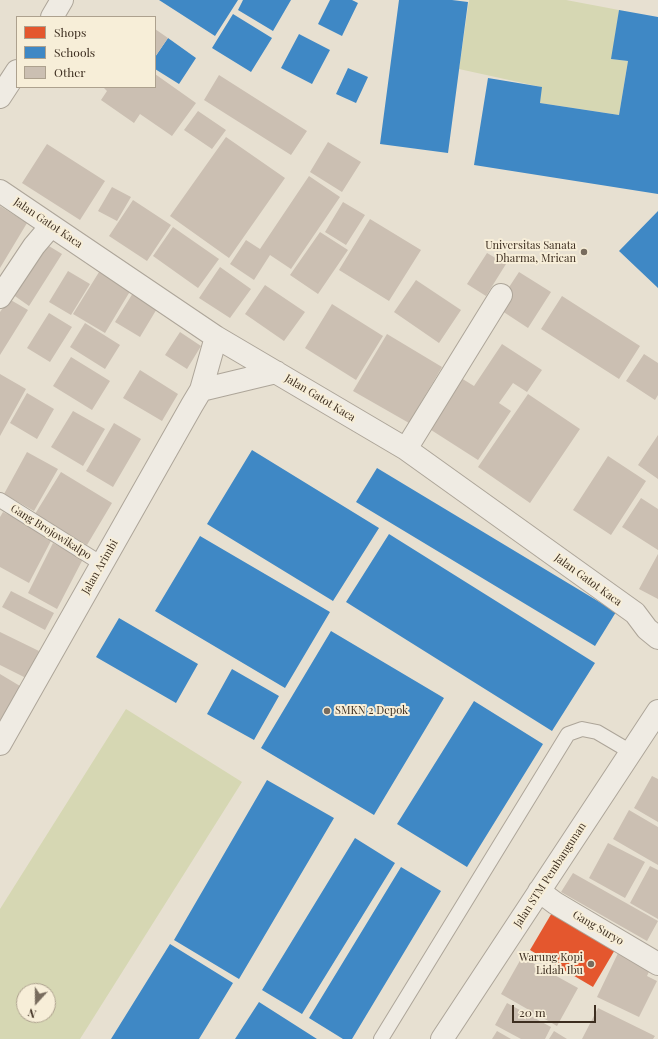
<!DOCTYPE html>
<html>
<head>
<meta charset="utf-8">
<style>
  body { margin:0 }
  #map { position:relative; width:658px; height:1039px; overflow:hidden; background:#e7e0d1; font-family:"Playfair Display",serif }
  canvas { display:block }
  .legend { position:absolute; left:16px; top:16px; width:140px; height:72px; box-sizing:border-box; background:#f7eed8; border:1px solid #ada18e; margin:0; padding:5px 7px; list-style:none; font-size:12px; color:#3d2e20 }
  .legend li { display:flex; align-items:center; gap:8px; height:20px }
  .legend b { width:20px; border:1px solid #ada18e }
  .north { position:absolute; left:16px; top:983px; width:40px; height:40px; box-sizing:border-box; background:#f7eed8; border:1px solid #ada18e; border-radius:50%; rotate:201deg; font-size:11px; font-weight:700; line-height:16px; text-align:center; color:#3d2e20 }
  .north::after { content:''; display:block; margin:auto; width:14px; height:18px; background:#786c5e; clip-path:polygon(50% 0,100% 100%,50% 72%,0 100%) }
  .scale { position:absolute; left:512px; top:1005px; width:84px; height:18px; box-sizing:border-box; border:2px solid #3d2e20; border-top:0; padding-left:5px; font-size:12px; line-height:14px; white-space:nowrap; color:#3d2e20; -webkit-text-stroke:3px #f7eed8; paint-order:stroke }
</style>
</head>
<body>
<div id="map">
<canvas width="658" height="1039"></canvas>
<ul class="legend">
<li><b style="height:11px;background:#e4572e"></b>Shops</li>
<li><b style="height:11px;background:#3f88c5"></b>Schools</li>
<li><b style="height:11px;background:#cbbfb2"></b>Other</li>
</ul>
<div class="north">N</div>
<div class="scale">20 m</div>
</div>
<script>
const c = document.querySelector('canvas').getContext('2d');
c.lineJoin = 'round';
function paint(path, color) { c.fillStyle = color; c.fill(path, 'evenodd'); }
const poly = rows => new Path2D(rows.map(r => 'M' + r).join(''));
function stroke(path, color, width, dash) { c.strokeStyle = color; c.lineWidth = width; c.lineCap = dash ? 'butt' : 'round'; c.setLineDash(dash || []); c.stroke(path); }
function label(font, color, halo, rows, align = 'center') {
  c.font = font + ' "Playfair Display",serif'; c.lineWidth = 4; c.setLineDash([]); c.textBaseline = 'middle'; c.strokeStyle = halo; c.fillStyle = color; for (const [text, x, y, turn = 0] of rows) {
    c.save(); c.translate(x, y); c.rotate((+turn || 0) * Math.PI / 180); c.textAlign = isNaN(turn) ? turn : align; if (halo) c.strokeText(text, 0, 0); c.fillText(text, 0, 0); c.restore();
  }
}
paint(poly([
  [469,0,566,0,619,10,612,59,628,61,619,115,540,103,541,87,459,69],
  [126,709,242,782,80,1039,0,1039,0,909],
  [24,991,48,991,48,1015,24,1015]
]), '#d6d7b3');
paint(poly([
  [553,911,616,948,593,987,530,950]
]), '#e4572e');
paint(poly([
  [159,0,238,0,215,36],
  [243,0,291,0,273,31,238,10],
  [330,0,352,0,358,3,342,36,318,24],
  [399,0,452,0,468,2,448,153,380,144],
  [619,10,658,17,658,194,474,165,488,78,542,87,540,103,619,115,628,61,611,59],
  [233,14,272,38,251,72,212,48],
  [299,34,330,50,312,84,281,68],
  [168,38,196,58,179,84,155,69,155,57],
  [348,68,368,77,356,103,336,94],
  [658,211,658,288,619,251],
  [252,450,379,528,333,601,207,524],
  [377,468,616,612,595,646,356,502],
  [389,534,595,663,552,731,346,602],
  [200,536,330,612,285,688,155,611],
  [119,618,198,664,176,703,96,657],
  [331,631,444,698,374,815,261,748],
  [232,669,279,696,254,740,207,714],
  [474,701,543,744,467,867,397,824],
  [267,780,334,818,239,979,174,940],
  [355,838,395,863,302,1014,262,990],
  [401,867,441,891,352,1039,343,1039,309,1018],
  [170,944,233,983,199,1039,111,1039],
  [259,1002,317,1039,235,1039]
]), '#3f88c5');
paint(poly([
  [155,29,168,38,155,57],
  [155,74,196,103,172,136,140,114,134,123,101,100,107,91,104,88,105,87,155,87],
  [219,75,307,131,291,155,204,100],
  [198,111,226,130,212,149,184,130],
  [226,137,285,178,229,258,170,216],
  [328,142,361,162,342,192,310,172],
  [47,144,105,181,80,220,22,183],
  [309,176,340,197,291,269,270,255,254,280,230,264,246,240,260,249],
  [112,187,131,197,117,221,98,211],
  [133,200,171,225,147,261,109,236],
  [343,202,365,215,346,245,325,232],
  [0,206,27,223,0,268],
  [370,219,421,250,389,301,339,270],
  [173,227,219,259,198,288,153,256],
  [320,232,348,250,318,294,290,275],
  [44,243,62,254,29,306,12,294],
  [487,253,506,264,486,296,467,284],
  [104,264,135,283,105,333,73,314],
  [220,267,251,289,230,318,199,298],
  [68,271,90,284,71,315,49,302],
  [519,272,551,292,528,328,496,307],
  [416,280,461,310,439,343,394,312],
  [265,285,305,312,284,341,245,314],
  [133,293,158,307,140,337,115,322],
  [562,296,640,346,619,379,541,329],
  [9,299,28,310,0,355,0,312],
  [332,304,383,336,356,380,305,348],
  [49,313,72,327,50,362,27,348],
  [85,323,120,345,105,369,70,347],
  [180,332,201,346,187,369,165,355],
  [387,334,442,367,409,423,353,391],
  [502,344,542,370,527,392,513,383,499,403,511,411,478,460,428,428,461,378,474,386],
  [644,354,658,363,658,395,655,400,626,381],
  [71,357,110,381,92,410,53,386],
  [140,370,178,394,162,421,123,398],
  [0,374,26,389,0,436],
  [27,393,54,409,37,439,10,423],
  [528,394,580,429,530,503,478,467],
  [73,411,105,429,83,466,51,447],
  [114,423,141,439,113,487,86,471],
  [658,435,658,479,638,465],
  [27,452,58,469,34,511,4,494],
  [608,456,646,481,611,535,573,510],
  [61,472,112,503,87,545,35,514],
  [641,498,658,509,658,550,622,527],
  [3,512,53,537,29,583,0,567,0,517],
  [53,543,83,559,57,609,28,593],
  [658,554,658,599,639,589],
  [11,591,54,613,45,630,2,607],
  [0,632,39,651,26,678,0,665],
  [0,674,25,689,6,723,0,719],
  [652,776,658,779,658,822,634,808],
  [629,810,658,827,658,865,613,839],
  [608,843,645,862,625,898,589,878],
  [650,866,658,870,658,919,630,903],
  [573,873,658,921,647,941,561,892],
  [620,949,652,965,647,976,657,981,639,1017,597,997],
  [522,957,578,988,557,1026,501,994],
  [507,1003,551,1027,545,1039,521,1039,495,1025],
  [598,1008,655,1036,653,1039,582,1039],
  [497,1031,511,1039,492,1039],
  [554,1031,567,1039,549,1039]
]), '#cbbfb2');
const lane = poly([
  [0,500,102,564],
  [381,1039,568,734,582,729,597,732,631,752]
]);
const street = poly([
  [52,17,62,0],
  [0,97,17,71],
  [0,191,216,337,406,449,635,613,647,629,658,638],
  [0,297,34,246,51,226],
  [201,390,276,372],
  [406,449,501,295],
  [0,744,192,405,201,390,216,337],
  [539,891,555,903,658,964],
  [442,1039,658,711]
]);
stroke(lane, '#ada599', 16);
stroke(street, '#ada599', 24);
stroke(lane, '#efebe3', 14);
stroke(street, '#efebe3', 22);
for (const [x, y, r, color] of [
  [584,252,4,"#786c5e"],
  [327,711,4,"#786c5e"],
  [591,964,4,"#786c5e"]
]) { const dot = new Path2D(); dot.arc(x, y, r, 0, 2 * Math.PI); c.fillStyle = color; c.fill(dot); stroke(dot, '#f7eed8', 1.5); }
label('11px', '#3d2e20', '#f7eed8', [
  ["Jalan Gatot Kaca",48,223,34],
  ["Jalan Gatot Kaca",320,398,31],
  ["Gang Brojowikalpo",51,532,32],
  ["Jalan Arimbi",100,567,-60],
  ["Jalan Gatot Kaca",588,580,36],
  ["Jalan STM Pembangunan",550,875,-57],
  ["Gang Suryo",598,928,30]
]);
label('11px', '#3d2e20', '#f7eed8', [
  ["Universitas Sanata",576,246],
  ["Dharma, Mrican",576,259],
  ["SMKN 2 Depok",335,711,"left"],
  ["Warung Kopi",583,958],
  ["Lidah Ibu",583,971]
], 'right');
</script>
</body>
</html>
